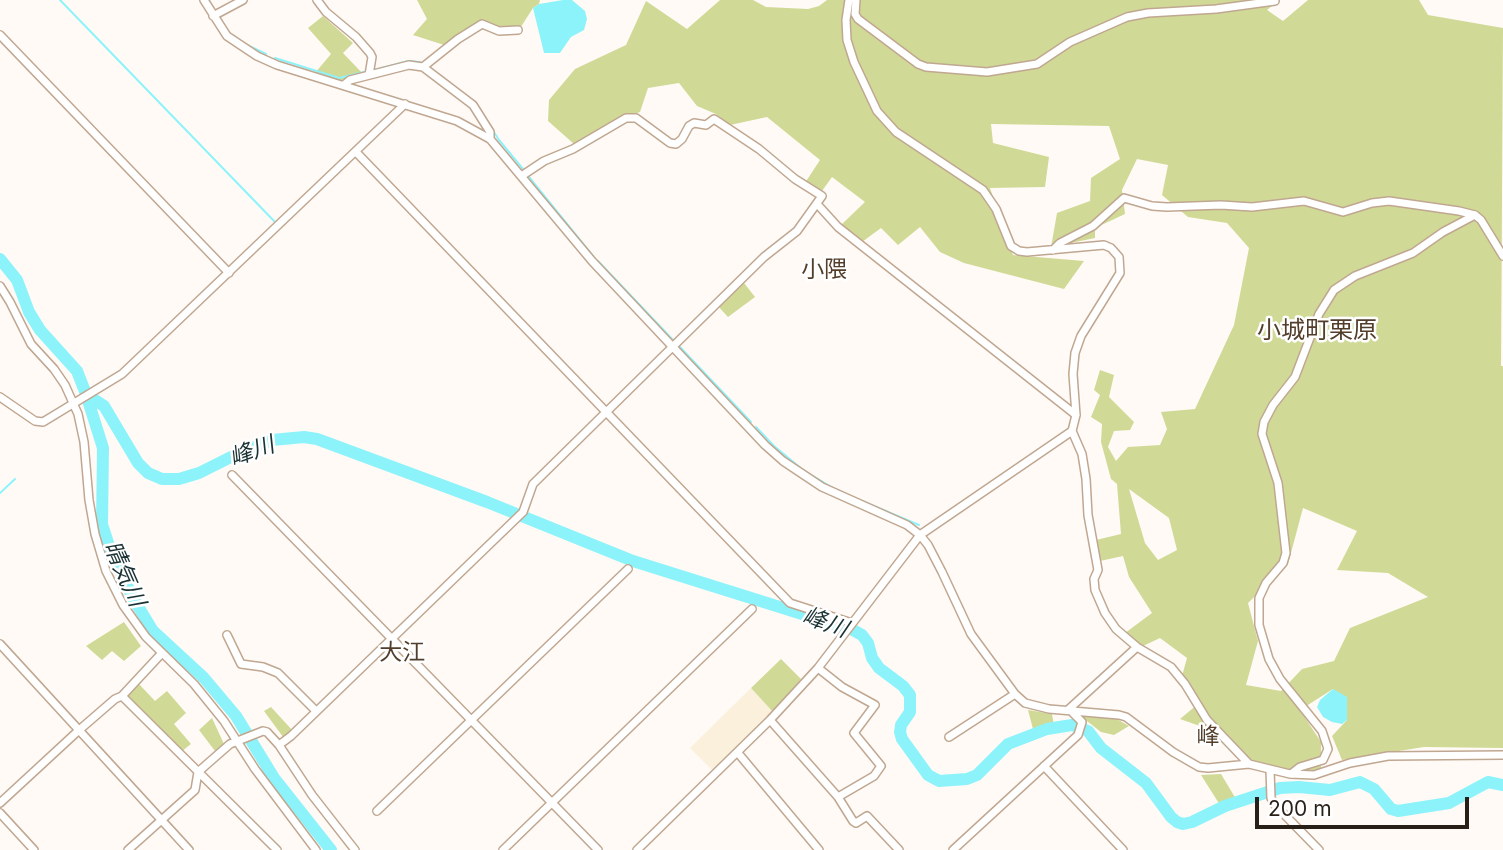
<!DOCTYPE html>
<html>
<head>
<meta charset="utf-8">
<style>
  body { margin:0 }
  #map { position:relative; width:1503px; height:850px; overflow:hidden; background:#fffaf5; font-family:Inter,sans-serif }
  canvas { display:block }
  .scale { position:absolute; left:1255px; top:797px; width:214px; height:32px; box-sizing:border-box; border:4px solid #281f16; border-top:0; padding-left:9px; font-size:21px; line-height:24px; white-space:nowrap; color:#281f16; -webkit-text-stroke:5px #fff; paint-order:stroke }
</style>
</head>
<body>
<div id="map">
<canvas width="1503" height="850"></canvas>
<div class="scale">200 m</div>
</div>
<script>
const c = document.querySelector('canvas').getContext('2d');
c.lineJoin = 'round';
function paint(path, color) { c.fillStyle = color; c.fill(path, 'evenodd'); }
const poly = rows => new Path2D(rows.map(r => 'M' + r).join(''));
function stroke(path, color, width, dash) { c.strokeStyle = color; c.lineWidth = width; c.lineCap = dash ? 'butt' : 'round'; c.setLineDash(dash || []); c.stroke(path); }
function label(font, color, halo, rows, align = 'center') {
  c.font = font + ' Inter,"Noto Sans JP",sans-serif'; c.lineWidth = 5; c.setLineDash([]); c.textBaseline = 'middle'; c.strokeStyle = halo; c.fillStyle = color; for (const [text, x, y, turn = 0] of rows) {
    c.save(); c.translate(x, y); c.rotate((+turn || 0) * Math.PI / 180); c.textAlign = isNaN(turn) ? turn : align; if (halo) c.strokeText(text, 0, 0); c.fillText(text, 0, 0); c.restore();
  }
}
paint(poly([
  [751,688,773,712,713,771,690,748]
]), '#faf0db');
paint(poly([
  [417,0,540,0,539,4,533,8,517,33,478,24,444,45,413,35,427,19],
  [720,0,753,0,766,7,808,9,819,6,827,0,1279,0,1267,10,1283,21,1308,0,1419,0,1428,15,1503,28,1501,366,1503,366,1503,748,1424,747,1342,760,1332,736,1347,720,1333,689,1300,710,1321,742,1321,770,1287,772,1250,761,1227,738,1215,745,1200,726,1180,719,1198,704,1182,676,1187,658,1160,638,1143,646,1125,633,1152,613,1129,577,1123,556,1100,561,1096,540,1121,534,1117,484,1111,479,1101,442,1102,424,1091,417,1100,395,1094,390,1100,370,1114,375,1109,397,1134,422,1130,430,1114,431,1108,447,1116,461,1128,447,1160,445,1167,429,1161,412,1195,409,1234,325,1249,248,1227,223,1188,217,1162,195,1168,165,1137,159,1122,190,1125,214,1095,228,1095,238,1051,247,1057,213,1090,201,1091,178,1120,159,1109,126,991,124,993,143,1049,157,1045,187,990,188,1013,255,1084,261,1064,289,964,263,940,252,920,227,898,245,881,228,862,242,841,225,865,202,832,177,822,191,805,183,820,160,767,117,730,125,716,114,697,106,679,83,648,88,640,112,611,123,574,144,548,121,549,100,575,69,626,45,646,1,687,29],
  [1129,489,1169,518,1177,550,1158,560,1145,543],
  [1303,508,1357,531,1337,570,1388,573,1428,597,1350,628,1334,661,1302,669,1281,691,1246,685,1258,641,1248,603,1288,564],
  [323,16,353,43,343,53,366,77,348,84,315,73,331,54,308,28],
  [741,279,755,297,728,317,716,304],
  [124,622,141,646,124,661,112,651,102,660,86,646],
  [781,659,801,679,773,712,751,688],
  [139,684,155,701,167,691,186,713,174,724,191,744,177,755,122,700],
  [271,707,293,731,283,737,264,711],
  [1028,710,1052,714,1054,726,1033,729],
  [1078,714,1115,718,1129,726,1114,735,1101,732],
  [212,718,224,744,215,751,199,730],
  [1221,774,1236,799,1220,805,1201,775]
]), '#d0da96');
paint(poly([
  [563,0,572,0,585,11,587,19,584,30,571,37,560,53,544,53,533,8,539,4],
  [1333,689,1347,697,1347,720,1342,724,1332,722,1323,717,1317,707,1320,700]
]), '#8df3fa');
stroke(poly([
  [60,0,275,222],
  [209,0,212,6],
  [245,44,266,54],
  [275,58,339,78,364,72],
  [374,70,408,61,420,62],
  [477,105,499,140,523,169],
  [529,177,593,256],
  [598,261,674,341],
  [679,346,751,422],
  [756,427,774,446,803,470,838,491],
  [0,493,15,479],
  [862,501,919,525]
]), '#8df3fa', 2);
stroke(poly([
  [0,259,17,280,29,312,40,330,77,371,86,394,103,448,102,524,111,552,133,598,153,631,204,678,236,716,274,778,331,850],
  [86,394,104,406,138,463,148,473,162,479,179,479,199,473,241,452,272,440,304,437,317,439,487,502,633,561,853,630,862,635,868,643,872,658,879,668,903,686,910,695,910,712,901,725,900,732,902,739,928,775,939,781,967,779,977,775,1008,744,1047,729,1072,725,1088,731,1101,748,1146,783,1171,817,1177,822,1183,824,1192,822,1225,806,1280,788,1299,787,1330,790,1360,782,1374,789,1391,809,1398,811,1449,803,1488,782,1503,785]
]), '#8df3fa', 12);
const minor = poly([
  [204,0,227,36,257,56,277,65,457,121,490,139,592,261,765,445,783,461,822,487,907,525,920,535,928,545,942,572,971,634,1015,694,1025,703,1049,709,1119,715,1126,717,1173,752,1199,767,1208,768,1249,764,1290,774,1314,775,1350,763,1388,756,1503,755],
  [317,0,326,12,356,37,370,53,372,57,369,75],
  [849,0,846,20,847,40,854,62,877,111,896,132,983,190,996,209,1011,246,1019,251,1027,252,1104,245,1111,248,1119,257,1120,273,1081,336,1075,353,1073,374,1076,415,1072,431,1082,454,1086,479,1088,515,1098,570,1094,579,1095,590,1105,613,1116,629,1137,647,1171,667,1185,684,1207,720,1249,764],
  [856,0,855,14,858,19,918,64,926,67,987,72,1037,64,1070,42,1127,17,1148,13,1216,9,1275,1],
  [213,16,243,0],
  [0,35,229,273],
  [423,67,458,39,482,24,499,31,518,30],
  [344,85,350,80,409,65,423,67,473,105,490,132,490,139],
  [356,152,790,603,852,623],
  [818,205,838,227,1076,415],
  [1053,250,1060,243,1093,226,1124,198,1152,206,1167,207,1221,205,1252,207,1304,201,1343,212,1372,203,1389,201,1459,211,1475,215,1481,220,1503,256],
  [0,286,10,302,31,344,54,369,65,385,78,414,84,442,89,500,95,534,106,571,123,605,146,637,194,684,224,721,255,769,316,850],
  [0,397,35,421,43,422,122,374,405,104],
  [232,475,598,850],
  [227,635,241,664,263,667,278,673,316,711],
  [0,644,189,850],
  [818,668,842,687,875,705,854,733,881,766,874,776,838,797],
  [122,696,162,653],
  [1069,709,1137,647],
  [770,720,838,797,853,821,856,823,867,816,899,850],
  [949,737,1015,694],
  [279,745,312,795,355,850],
  [738,753,819,850],
  [1044,766,1123,850],
  [1270,770,1271,798,1275,805,1319,850],
  [1291,774,1300,767,1323,760,1328,749,1322,731,1280,679,1269,659,1259,625,1259,598,1266,583,1283,563,1286,553,1278,483,1262,434,1264,422,1273,405,1295,377,1319,314,1334,290,1355,276,1413,253,1443,232,1475,215],
  [0,803,78,731,115,699,122,696,277,850],
  [377,811,628,569],
  [0,813,34,850],
  [128,850,195,790,198,772,230,744,263,731,267,732,279,745,291,736,523,512,533,484,764,257,797,231,822,196,795,179,759,149,714,119,706,125,694,123,689,126,682,139,676,144,670,143,636,118,626,118,573,149,544,161,523,175],
  [503,850,752,609],
  [637,850,770,720,818,668,920,535,1072,431],
  [953,850,1078,735,1082,722,1069,709]
]);
stroke(minor, '#c0a791', 10);
stroke(minor, '#fff', 7);
label('23px', '#533e2b', '#fff', [
  ["小隈",824,270],
  ["大江",402,653],
  ["峰",1208,737]
]);
label('italic 23px', '#1b3234', '#fff', [
  ["峰川",252,452,-20],
  ["晴気川",124,574,66],
  ["峰川",825,623,20]
]);
label('24px', '#533e2b', '#fff', [
  ["小城町栗原",1317,331]
]);
</script>
</body>
</html>
